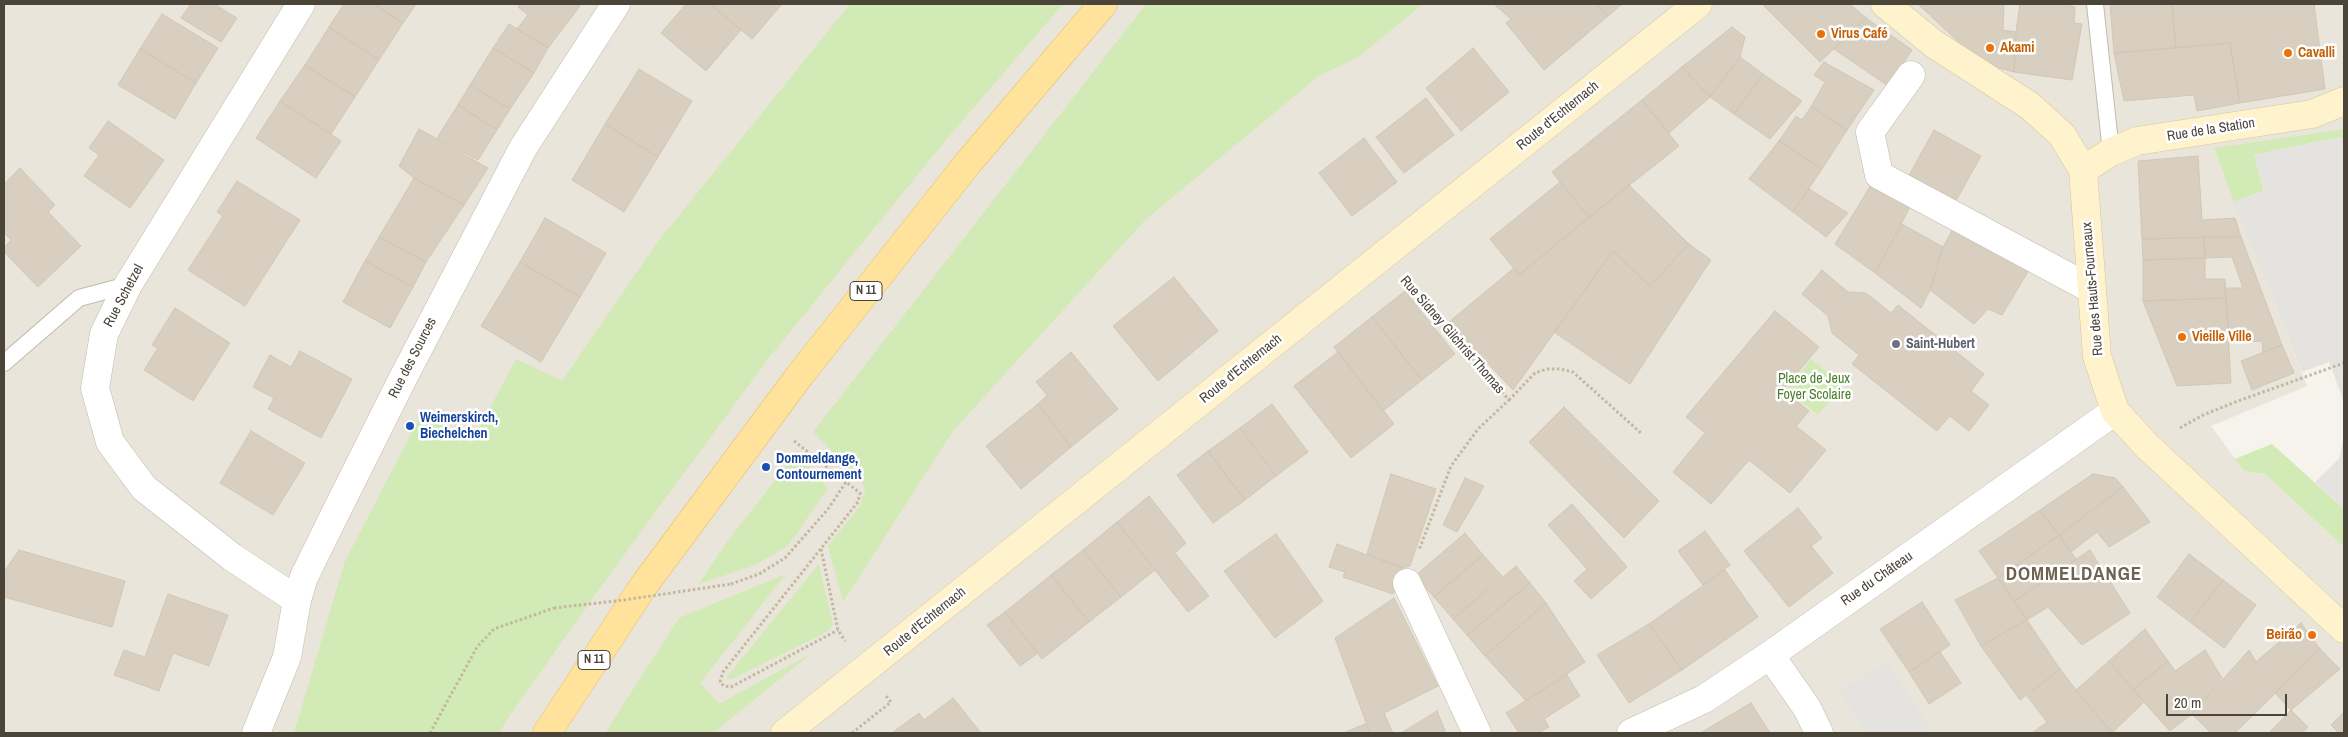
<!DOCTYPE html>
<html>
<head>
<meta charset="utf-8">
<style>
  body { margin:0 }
  #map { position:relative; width:2348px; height:737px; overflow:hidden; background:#f6f3ec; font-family:"Archivo Narrow",sans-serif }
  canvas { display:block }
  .frame { position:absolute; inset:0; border:5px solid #4b4439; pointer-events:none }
  .scale { position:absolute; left:2166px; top:694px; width:121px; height:22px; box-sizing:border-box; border:2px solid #4b4439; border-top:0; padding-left:6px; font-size:15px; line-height:18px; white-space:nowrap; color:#4b4439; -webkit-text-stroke:4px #fff; paint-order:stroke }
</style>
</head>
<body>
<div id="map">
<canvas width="2348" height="737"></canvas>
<div class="frame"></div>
<div class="scale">20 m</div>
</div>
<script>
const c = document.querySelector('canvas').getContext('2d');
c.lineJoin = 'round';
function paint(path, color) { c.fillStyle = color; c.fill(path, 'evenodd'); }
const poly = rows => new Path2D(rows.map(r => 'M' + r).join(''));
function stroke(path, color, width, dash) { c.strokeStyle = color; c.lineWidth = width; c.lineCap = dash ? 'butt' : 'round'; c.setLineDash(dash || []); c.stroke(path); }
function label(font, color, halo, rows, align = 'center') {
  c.font = font + ' "Archivo Narrow",sans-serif'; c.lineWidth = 5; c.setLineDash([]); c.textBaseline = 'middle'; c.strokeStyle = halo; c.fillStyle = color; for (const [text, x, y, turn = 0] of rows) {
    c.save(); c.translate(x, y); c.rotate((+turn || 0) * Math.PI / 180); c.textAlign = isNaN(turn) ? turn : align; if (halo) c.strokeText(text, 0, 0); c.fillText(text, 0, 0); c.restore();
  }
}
paint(poly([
  [4,4,2344,4,2344,129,2214,149,2307,386,2211,426,2244,471,2265,474,2344,547,2344,733,4,733]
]), '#eae5da');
paint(poly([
  [850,4,1063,4,945,141,768,359,615,567,510,715,499,733,294,733,345,561,421,415,472,442,516,359,562,381,657,243],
  [1146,4,1423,4,1357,58,1320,75,1146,219,953,431,843,602,828,546,860,506,865,490,862,481,813,432],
  [2344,129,2344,148,2341,137,2254,155,2264,191,2234,202,2214,148],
  [1811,359,1842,385,1818,415,1787,390],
  [2272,444,2344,509,2344,547,2265,474,2244,471,2235,459],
  [797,452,828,488,788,546,753,566,699,584,724,546],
  [819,564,833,625,828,631,732,679,726,678],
  [786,574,700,683,719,704,812,653,713,733,605,733,679,618]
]), '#d2eab5');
paint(poly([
  [2342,137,2344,148,2344,402,2329,362,2302,372,2234,202,2264,191,2254,155],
  [2344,435,2344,509,2315,482,2339,459],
  [1887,663,1934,733,1865,733,1840,690]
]), '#e5e3e0');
const building = poly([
  [191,4,214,4,237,18,221,42,181,18,191,4],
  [344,4,373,4,403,23,379,60,329,27,344,4],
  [373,4,416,4,403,23,373,4],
  [520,4,576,4,580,6,548,48,517,29,528,15,518,7,520,4],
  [686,4,710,4,741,30,706,71,661,33,686,4],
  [710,4,782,4,752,39,710,4],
  [1494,4,1597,4,1608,16,1544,70,1506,23,1511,19,1494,4],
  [1597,4,1622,4,1608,16,1597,4],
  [1762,4,1850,4,1866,18,1820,62,1762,4],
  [1918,4,2004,4,2003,30,2016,32,2014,72,1981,63,1918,4],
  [2020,4,2064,4,2075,7,2074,23,2082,24,2072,80,2014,72,2016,32,2020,4],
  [2110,4,2172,4,2176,48,2114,53,2110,4],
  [2172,4,2314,4,2325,89,2240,103,2230,43,2176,48,2172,4],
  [162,14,218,48,196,83,140,49,162,14],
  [1866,18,1912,50,1888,86,1834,49,1866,18],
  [509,24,548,48,534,73,493,48,509,24],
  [329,27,379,60,355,97,305,65,329,27],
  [1732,27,1745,37,1740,57,1710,97,1682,67,1732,27],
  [2230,43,2240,103,2197,111,2194,95,2124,101,2114,53,2230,43],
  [493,48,534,73,510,109,470,85,493,48],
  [1473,48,1509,92,1461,131,1426,88,1473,48],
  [140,49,196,83,175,119,118,85,140,49],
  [1740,57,1763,74,1734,114,1710,97,1740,57],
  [1824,62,1874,90,1847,130,1811,107,1825,82,1814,75,1824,62],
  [305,65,355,97,331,134,280,101,305,65],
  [1682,67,1710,97,1669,133,1642,100,1682,67],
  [639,69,692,101,658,157,605,124,639,69],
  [1763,74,1802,101,1770,139,1734,114,1763,74],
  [470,85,510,109,497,130,458,105,470,85],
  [1426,98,1454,135,1404,173,1376,137,1426,98],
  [1642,100,1679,146,1589,217,1552,172,1642,100],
  [280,101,341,141,316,178,256,138,280,101],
  [458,105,497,130,478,160,437,138,458,105],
  [1811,107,1847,130,1822,169,1779,141,1796,116,1802,120,1811,107],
  [108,121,164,160,130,208,84,176,99,155,89,148,108,121],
  [605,124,658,157,624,212,572,180,605,124],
  [419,129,488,168,464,205,414,178,399,166,419,129],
  [1934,130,1981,156,1954,204,1907,179,1934,130],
  [1364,138,1397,182,1352,216,1319,173,1364,138],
  [1779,141,1822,169,1793,212,1749,179,1779,141],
  [2198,156,2202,220,2235,218,2241,237,2142,239,2138,161,2198,156],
  [20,168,55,205,48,212,81,246,38,287,4,252,4,248,11,240,4,233,4,184,20,168],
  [414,178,464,205,426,262,379,237,414,178],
  [237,181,300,220,245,306,188,270,223,216,217,212,237,181],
  [1560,182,1589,217,1519,275,1490,239,1560,182],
  [1629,185,1689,244,1650,286,1613,251,1513,390,1449,322,1514,268,1519,275,1629,185],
  [1871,185,1911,205,1875,273,1835,244,1871,185],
  [1809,189,1848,213,1826,237,1793,212,1809,189],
  [545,218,606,253,580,297,520,262,545,218],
  [1902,224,1943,247,1930,290,1921,308,1875,273,1902,224],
  [1953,229,2029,270,2002,315,1988,309,1974,324,1930,290,1943,247,1953,229],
  [379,237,426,262,413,287,365,261,379,237],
  [2204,237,2205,258,2143,260,2142,239,2204,237],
  [2204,237,2241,237,2282,345,2263,352,2262,341,2229,342,2225,288,2243,288,2232,257,2205,258,2204,237],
  [1689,244,1711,260,1630,384,1554,332,1613,251,1650,286,1689,244],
  [2205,258,2205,279,2225,279,2226,298,2143,301,2143,260,2205,258],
  [365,261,413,287,390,328,343,302,365,261],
  [520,262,580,297,541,362,481,326,520,262],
  [1822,270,1848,292,1866,293,1891,313,1898,305,1984,374,1971,391,1989,405,1969,431,1950,416,1937,431,1852,364,1859,355,1832,333,1828,316,1802,294,1822,270],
  [1174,277,1218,331,1158,381,1113,326,1174,277],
  [1405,291,1455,354,1422,380,1372,317,1405,291],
  [2226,298,2231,383,2177,386,2143,301,2226,298],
  [175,308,230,343,193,401,144,370,158,348,152,345,175,308],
  [1775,311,1819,347,1783,390,1809,411,1796,426,1826,450,1790,493,1749,460,1711,504,1673,472,1705,433,1686,417,1775,311],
  [1372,317,1422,380,1383,411,1334,347,1372,317],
  [2282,345,2294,373,2252,390,2241,361,2282,345],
  [300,351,352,379,321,438,268,409,274,398,253,387,270,355,291,367,300,351],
  [1071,352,1118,409,1071,447,1038,404,1047,395,1036,382,1071,352],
  [1338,352,1394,424,1351,458,1294,386,1338,352],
  [1038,404,1071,447,1021,489,986,446,1038,404],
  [1272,404,1308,452,1276,476,1240,428,1272,404],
  [1564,407,1659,501,1624,538,1529,442,1564,407],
  [1240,428,1276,476,1245,500,1208,451,1240,428],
  [251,431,305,463,273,515,220,483,251,431],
  [1208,451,1245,500,1213,523,1177,475,1208,451],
  [1391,474,1436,489,1410,566,1403,568,1367,554,1391,474],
  [2093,474,2115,478,2123,487,2059,535,2040,510,2093,474],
  [1465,478,1484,486,1457,532,1443,525,1465,478],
  [2123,487,2150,522,2109,547,2097,532,2071,552,2059,535,2123,487],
  [1149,496,1186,543,1175,553,1209,596,1188,612,1117,522,1149,496],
  [1572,504,1627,567,1591,599,1574,581,1587,569,1548,525,1572,504],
  [1798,508,1822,538,1811,546,1833,573,1789,607,1744,551,1798,508],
  [2040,510,2059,535,1998,578,1979,551,2040,510],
  [1117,522,1155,570,1121,597,1083,550,1117,522],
  [1705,531,1730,565,1703,585,1678,551,1705,531],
  [1465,533,1483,555,1434,597,1415,576,1465,533],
  [1276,534,1323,601,1275,638,1224,571,1276,534],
  [2059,535,2076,559,2014,601,1998,578,2059,535],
  [1337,544,1403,568,1393,594,1343,577,1345,572,1329,567,1337,544],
  [19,550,125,581,112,627,4,597,4,572,19,550],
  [1083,550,1121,597,1089,622,1051,575,1083,550],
  [2090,550,2130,613,2082,645,2048,607,2027,620,2014,601,2090,550],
  [2189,554,2223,580,2190,622,2157,597,2189,554],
  [1483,555,1502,576,1453,619,1434,597,1483,555],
  [1516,566,1530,583,1467,635,1453,619,1516,566],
  [1725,570,1758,617,1682,670,1649,624,1725,570],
  [1051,575,1089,622,1042,659,1005,612,1051,575],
  [1998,578,2027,620,1981,646,1955,600,1998,578],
  [2223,580,2256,605,2224,648,2190,622,2223,580],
  [1530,583,1546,603,1485,656,1467,635,1530,583],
  [168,594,228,615,209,666,173,653,159,691,114,675,124,650,145,657,168,594],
  [1394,598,1438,686,1384,713,1393,733,1370,733,1335,638,1394,598],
  [1922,602,1950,645,1909,672,1880,629,1922,602],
  [1546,603,1585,662,1526,701,1485,656,1546,603],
  [1005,612,1038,653,1020,666,987,625,1005,612],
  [2027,620,2060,669,2020,700,1981,646,2027,620],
  [2301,623,2320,649,2235,733,2211,733,2192,714,2249,650,2256,662,2301,623],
  [1649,624,1682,670,1629,703,1597,655,1649,624],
  [2145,629,2168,661,2133,690,2109,661,2145,629],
  [2320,649,2340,669,2291,710,2275,693,2320,649],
  [2205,650,2222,678,2192,714,2170,731,2133,690,2168,661,2175,671,2205,650],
  [1940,652,1961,683,1929,704,1909,672,1940,652],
  [2109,661,2144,702,2112,733,2076,690,2109,661],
  [2060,669,2076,690,2112,733,2032,733,2047,722,2027,696,2060,669],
  [1567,675,1580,696,1544,719,1549,727,1538,733,1519,733,1506,713,1567,675],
  [953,698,981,733,892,733,919,713,924,720,953,698],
  [1751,703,1770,733,1703,733,1702,732,1751,703],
  [2291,710,2308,727,2302,733,2269,733,2291,710],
  [1437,711,1446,733,1401,733,1437,711],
  [2344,712,2344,733,2339,733,2331,725,2344,712],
  [1365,724,1370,733,1343,733,1365,724]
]);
paint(building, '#d8cfc1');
stroke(building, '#d3c7b4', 1);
const lane = poly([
  [2095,4,2111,152],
  [4,363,79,298,128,285]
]);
const street = poly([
  [1911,75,1870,132,1879,175,2091,289],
  [1407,583,1477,733],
  [297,600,232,557,144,488,110,442,95,388,104,334,128,285,301,4],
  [1770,655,1807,708,1819,733],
  [256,733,287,657,297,600,304,577,335,514,402,380,523,148,616,4],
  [1631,733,1704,699,1770,655,2115,411]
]);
const secondary = poly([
  [1885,4,1934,44,2030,106,2062,135,2083,170,2097,356,2115,411,2147,446,2344,629],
  [2083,170,2111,152,2137,141,2312,114,2344,101],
  [785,733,1698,4]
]);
const primary = poly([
  [547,733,642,588,800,375,968,163,1103,4]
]);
stroke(lane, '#c2bbae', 18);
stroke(street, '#c2bbae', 29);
stroke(secondary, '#d6c79b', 29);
stroke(primary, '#e6c16a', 29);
stroke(poly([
  [1406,283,1509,400,1478,429,1451,466,1419,550],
  [1509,400,1535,373,1547,369,1560,369,1573,372,1642,434],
  [2180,428,2203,415,2238,401,2344,363],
  [794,441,846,482],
  [821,549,838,630,845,641],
  [731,584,759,574,785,558,828,509,846,482,860,493,858,502,723,672,720,682,724,686,731,687,838,630],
  [430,733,477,647,494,629,554,608],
  [852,733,891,702,886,696]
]), '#c4b79f', 3, [2.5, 2.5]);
stroke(lane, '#fff', 16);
stroke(street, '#fff', 28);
stroke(secondary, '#fff3cd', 28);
stroke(primary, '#ffe39c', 28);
stroke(poly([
  [554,608,624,600,731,584]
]), '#c4b79f', 3, [2.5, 2.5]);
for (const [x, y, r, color] of [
  [1821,34,5,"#e8710a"],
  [1990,48,5,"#e8710a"],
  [2288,53,5,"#e8710a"],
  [2182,337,5,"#e8710a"],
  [1896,344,5,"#6b7280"],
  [410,426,5,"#1a4fb4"],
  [766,467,5,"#1a4fb4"],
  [2312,635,5,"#e8710a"]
]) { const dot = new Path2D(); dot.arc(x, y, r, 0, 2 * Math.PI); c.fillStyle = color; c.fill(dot); stroke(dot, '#fff', 2); }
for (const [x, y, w] of [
  [866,291,32],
  [594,660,32]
]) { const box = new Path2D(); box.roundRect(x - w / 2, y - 9.5, w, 19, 4); c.fillStyle = '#fff'; c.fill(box); stroke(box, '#4b4439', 1); }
label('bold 12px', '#4b4439', null, [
  ["N 11",866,291],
  ["N 11",594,660]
]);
label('bold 14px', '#c56008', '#fff', [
  ["Virus Café",1831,34],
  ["Akami",2000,48],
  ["Cavalli",2298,53],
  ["Vieille Ville",2192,337],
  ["Beirão",2302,635,"right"]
], 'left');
label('14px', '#4b4439', '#fff', [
  ["Route d'Echternach",1558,116,-39],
  ["Rue de la Station",2211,130,-9],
  ["Rue des Hauts-Fourneaux",2093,289,-95],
  ["Rue Schetzel",124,296,-62],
  ["Rue Sidney Gilchrist Thomas",1452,335,49],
  ["Rue des Sources",413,358,-63],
  ["Route d'Echternach",1241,369,-39],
  ["Rue du Château",1877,579,-35],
  ["Route d'Echternach",925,622,-39]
]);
label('bold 14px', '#5b616d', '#fff', [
  ["Saint-Hubert",1906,344]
], 'left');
label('14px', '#4a7f2a', '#fff', [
  ["Place de Jeux",1814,379],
  ["Foyer Scolaire",1814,395]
]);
label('bold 14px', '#164399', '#fff', [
  ["Weimerskirch,",420,418],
  ["Biechelchen",420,434],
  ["Dommeldange,",776,459],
  ["Contournement",776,475]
], 'left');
c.letterSpacing = '1px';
label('bold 19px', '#6e6250', '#fff', [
  ["DOMMELDANGE",2074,575]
]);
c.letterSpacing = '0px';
</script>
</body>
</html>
